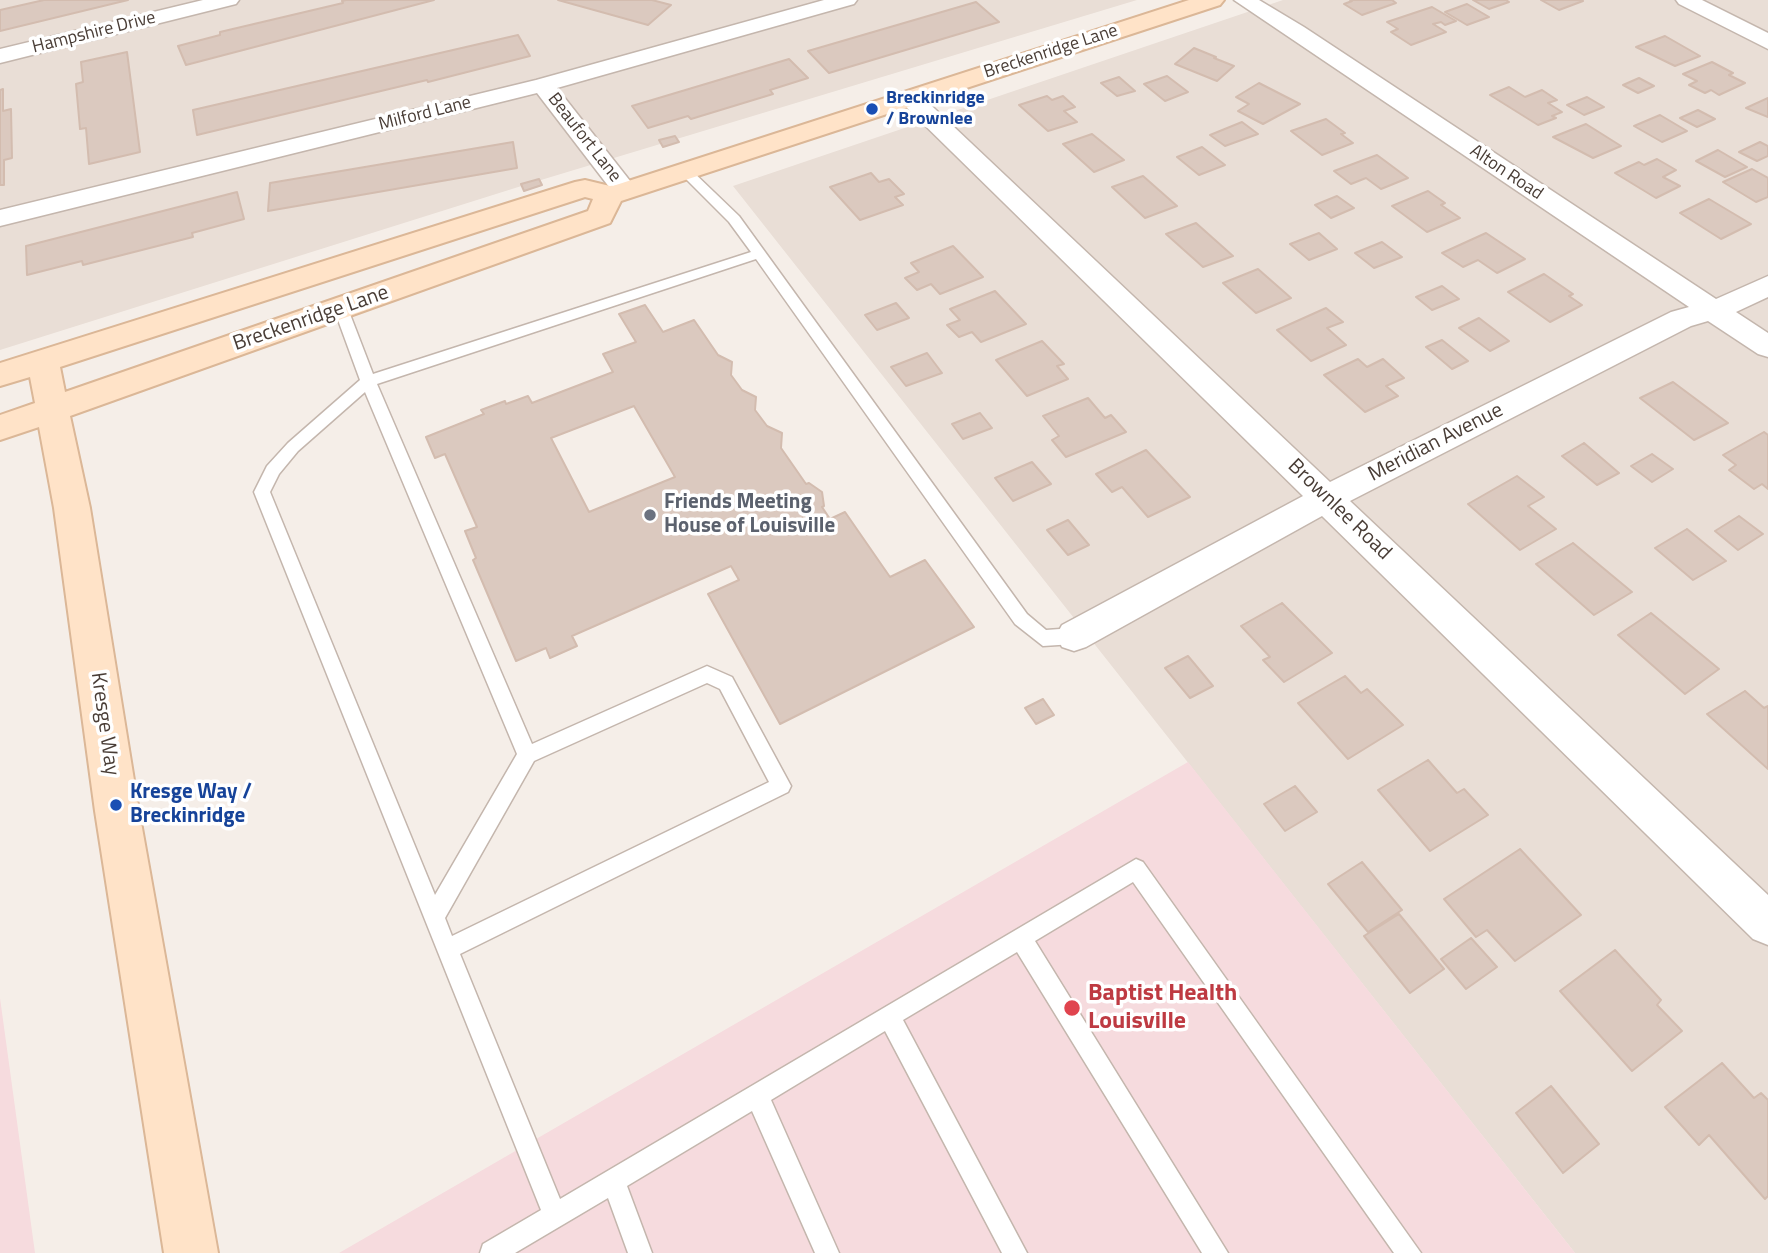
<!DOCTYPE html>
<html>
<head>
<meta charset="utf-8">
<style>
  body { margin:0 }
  canvas { display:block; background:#f5eee8 }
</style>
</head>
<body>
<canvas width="1768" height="1253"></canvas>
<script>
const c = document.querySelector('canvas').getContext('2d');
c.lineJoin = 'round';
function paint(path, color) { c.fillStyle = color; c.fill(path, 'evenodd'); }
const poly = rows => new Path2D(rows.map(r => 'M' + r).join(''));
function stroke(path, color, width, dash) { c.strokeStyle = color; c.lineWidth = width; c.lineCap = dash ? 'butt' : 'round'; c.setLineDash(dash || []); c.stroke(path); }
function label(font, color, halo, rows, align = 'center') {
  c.font = font + ' "Titillium Web",sans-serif'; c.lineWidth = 7; c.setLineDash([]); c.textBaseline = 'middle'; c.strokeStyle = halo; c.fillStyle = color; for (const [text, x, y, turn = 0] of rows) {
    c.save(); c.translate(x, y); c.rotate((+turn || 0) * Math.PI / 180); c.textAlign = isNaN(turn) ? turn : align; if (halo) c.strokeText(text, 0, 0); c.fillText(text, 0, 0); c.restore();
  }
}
paint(poly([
  [0,0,1137,0,531,183,0,350],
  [1283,0,1768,0,1768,1253,1575,1253,733,186]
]), '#e9ded6');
paint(poly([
  [1188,762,1575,1253,339,1253],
  [0,998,35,1253,0,1253]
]), '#f6dbde');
const building = poly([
  [44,0,128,0,0,31,0,10,44,0],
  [434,0,186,65,178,46,220,35,220,32,343,3,342,1,346,0,434,0],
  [558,0,652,0,671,5,648,25,558,0],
  [1350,0,1392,0,1396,3,1362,15,1344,4,1352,1,1350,0],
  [1473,0,1506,0,1509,2,1489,9,1473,0],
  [1541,0,1582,0,1583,1,1559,10,1541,0],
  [976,2,999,22,829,73,808,51,976,2],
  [1467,4,1489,17,1467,25,1445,12,1467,4],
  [1432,7,1456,21,1445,25,1441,22,1433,24,1446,32,1411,45,1391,32,1398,29,1387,22,1432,7],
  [518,35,530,56,428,82,427,80,197,135,193,110,518,35],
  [1665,36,1700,56,1675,66,1636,47,1665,36],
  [1194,48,1216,57,1214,58,1234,66,1217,81,1175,64,1194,48],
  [127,52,140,152,89,164,86,128,80,129,76,84,83,82,81,62,127,52],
  [789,59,808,78,770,90,773,94,691,119,688,116,648,128,632,106,789,59],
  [1712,62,1733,73,1729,75,1745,83,1719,95,1711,90,1705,93,1689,85,1697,81,1683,74,1712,62],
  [1167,76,1188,92,1165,101,1144,84,1167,76],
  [1119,77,1135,91,1117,96,1101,83,1119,77],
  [1639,78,1654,86,1638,93,1623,85,1639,78],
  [1259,83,1300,104,1263,124,1238,111,1249,104,1236,97,1259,83],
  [1509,87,1525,97,1542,90,1557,100,1548,103,1562,112,1552,116,1556,118,1538,125,1490,95,1509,87],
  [3,89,3,111,11,109,12,158,4,160,4,185,0,185,0,90,3,89],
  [1047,96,1052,100,1063,96,1075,107,1064,111,1077,122,1048,131,1019,105,1047,96],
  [1587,97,1604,107,1584,115,1567,105,1587,97],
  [1768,98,1768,117,1746,108,1768,98],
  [1698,110,1715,119,1697,127,1680,118,1698,110],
  [1660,115,1687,131,1662,142,1634,126,1660,115],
  [1326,119,1345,133,1341,134,1353,143,1322,155,1291,131,1326,119],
  [1242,122,1258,134,1225,146,1210,135,1242,122],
  [1586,124,1621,146,1593,158,1553,137,1586,124],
  [1092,134,1124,160,1094,172,1063,144,1092,134],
  [675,136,679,142,663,147,659,140,675,136],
  [513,142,517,168,268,211,270,183,513,142],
  [1760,142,1768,146,1768,156,1757,161,1739,152,1760,142],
  [1202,147,1225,165,1199,175,1177,157,1202,147],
  [1718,150,1747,167,1725,177,1696,161,1718,150],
  [1377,155,1408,178,1381,189,1366,178,1351,184,1334,171,1377,155],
  [1657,159,1676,170,1663,177,1680,186,1656,198,1615,173,1639,162,1644,165,1657,159],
  [1752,169,1768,178,1768,197,1756,202,1723,182,1752,169],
  [871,173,879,182,889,179,904,194,895,197,903,205,860,220,830,187,871,173],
  [1143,176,1177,206,1145,218,1112,187,1143,176],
  [539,179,542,185,524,191,521,184,539,179],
  [1428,191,1445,203,1441,205,1460,218,1427,232,1392,206,1428,191],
  [237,192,244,219,192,233,193,237,83,265,82,261,27,275,26,246,237,192],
  [1337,196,1354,208,1331,218,1315,205,1337,196],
  [1709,199,1751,224,1721,239,1680,213,1709,199],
  [1196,223,1233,256,1203,267,1166,234,1196,223],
  [1319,233,1337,249,1309,260,1290,244,1319,233],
  [1486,233,1525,259,1497,273,1478,260,1463,267,1442,253,1486,233],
  [1382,242,1402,257,1374,268,1355,253,1382,242],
  [953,246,983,277,940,294,931,284,917,290,905,278,919,272,911,263,953,246],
  [1258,269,1291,298,1256,313,1223,283,1258,269],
  [1544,274,1573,294,1569,296,1582,305,1550,322,1508,292,1544,274],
  [1442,286,1459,299,1432,310,1416,297,1442,286],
  [995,291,1026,324,981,342,972,332,959,337,947,325,960,320,950,309,995,291],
  [896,303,909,318,877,330,865,315,896,303],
  [645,305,663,332,694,320,718,355,732,362,731,375,742,390,756,397,755,410,767,426,782,433,781,448,806,484,809,483,822,492,824,506,822,507,830,519,845,512,890,577,925,560,974,627,780,724,708,594,739,580,731,566,572,636,577,646,550,658,546,648,516,661,473,560,476,558,465,531,477,527,445,454,435,458,426,437,484,414,481,410,505,401,506,404,528,396,532,403,613,372,603,354,636,342,619,314,645,305],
  [634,406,675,477,589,512,551,438,634,406],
  [1326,308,1343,322,1327,328,1346,345,1311,361,1277,330,1326,308],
  [1479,318,1509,341,1490,351,1459,328,1479,318],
  [1442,340,1468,361,1452,369,1426,347,1442,340],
  [1042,341,1064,364,1057,366,1068,379,1027,396,996,360,1042,341],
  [927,353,942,373,906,386,891,367,927,353],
  [1358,359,1367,367,1383,359,1404,378,1386,386,1398,396,1365,412,1324,375,1358,359],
  [1673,382,1728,423,1694,440,1640,398,1673,382],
  [1088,398,1105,418,1111,415,1126,432,1066,457,1052,440,1059,436,1043,416,1088,398],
  [980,413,992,428,963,439,952,424,980,413],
  [1764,432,1768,435,1768,489,1762,484,1754,489,1729,470,1736,465,1723,455,1764,432],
  [1584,443,1619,473,1597,485,1562,456,1584,443],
  [1146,450,1190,497,1148,517,1122,487,1112,492,1096,474,1146,450],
  [1652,454,1673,469,1652,482,1631,466,1652,454],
  [1032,462,1051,484,1013,501,995,478,1032,462],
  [1517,476,1544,497,1528,506,1556,529,1520,550,1468,504,1517,476],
  [1739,516,1763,534,1738,550,1715,531,1739,516],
  [1068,520,1089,545,1068,555,1047,530,1068,520],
  [1687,529,1726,561,1693,580,1655,548,1687,529],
  [1573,543,1632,592,1594,615,1536,564,1573,543],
  [1282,603,1332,653,1284,682,1263,660,1270,657,1241,626,1282,603],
  [1651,613,1719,669,1685,694,1618,635,1651,613],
  [1188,656,1213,686,1190,698,1165,668,1188,656],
  [1345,676,1361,693,1367,689,1403,725,1348,759,1298,703,1345,676],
  [1745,691,1764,708,1768,706,1768,769,1707,714,1745,691],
  [1043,699,1054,715,1036,724,1025,708,1043,699],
  [1428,760,1457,793,1464,789,1488,815,1430,851,1378,790,1428,760],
  [1295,786,1317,812,1285,831,1264,804,1295,786],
  [1520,849,1581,915,1515,961,1487,930,1476,937,1444,899,1520,849],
  [1362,862,1402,910,1368,932,1328,884,1362,862],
  [1399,914,1444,969,1410,993,1364,936,1399,914],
  [1471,938,1497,967,1466,989,1441,959,1471,938],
  [1615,950,1661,1000,1657,1005,1682,1031,1632,1071,1560,991,1615,950],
  [1722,1063,1754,1098,1761,1093,1768,1100,1768,1196,1765,1199,1709,1135,1699,1145,1665,1107,1722,1063],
  [1551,1086,1599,1144,1563,1173,1516,1113,1551,1086]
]);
paint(building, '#dbc9bf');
stroke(building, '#d3bcaf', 2);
const lane = poly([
  [685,167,689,168,739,216,1027,614,1046,630,1074,628,1080,631,1083,636,1080,641,1074,644,1043,646,1015,624,756,259,377,384,532,744,707,666,732,677,791,786,788,792,460,954,560,1199,1136,859,1143,862,1421,1253,1394,1253,1133,882,1035,941,1228,1253,1202,1253,1017,952,903,1020,1027,1253,1002,1253,885,1031,771,1100,839,1253,815,1253,752,1111,627,1186,652,1253,628,1253,608,1198,515,1253,480,1253,483,1244,541,1210,254,492,267,466,288,443,360,380,334,309,336,306,341,304,348,309,373,374,751,252,729,222,681,174,681,168,685,167],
  [365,392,517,754,435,895,270,492,279,474,298,451,365,392],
  [707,683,720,689,769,782,452,936,445,918,534,761,707,683]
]);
const street = poly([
  [203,0,239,0,236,4,0,63,0,49,203,0],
  [824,0,857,0,854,4,557,88,634,186,638,191,634,196,625,199,616,196,537,93,0,226,0,210,536,80,824,0],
  [1234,0,1259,0,1304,27,1716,299,1768,276,1768,297,1736,312,1768,333,1768,357,1758,354,1708,321,1691,326,1350,501,1768,895,1768,945,1753,939,1322,516,1086,647,1074,651,1062,647,1056,636,1062,625,1303,496,901,102,897,97,901,92,917,92,1330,482,1671,312,1689,307,1234,0],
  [1676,0,1702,0,1768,33,1768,49,1679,4,1676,0]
]);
const secondary = poly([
  [1189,0,1224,0,1220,5,621,201,610,223,70,416,90,508,139,811,218,1253,164,1253,95,811,54,508,39,427,0,440,0,415,35,403,30,377,0,386,0,363,575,182,585,180,610,186,616,185,1189,0],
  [585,197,593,199,588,211,65,392,60,367,585,197]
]);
stroke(lane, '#c4b6ad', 3);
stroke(street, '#c4b6ad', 3);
stroke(secondary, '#dbb797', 4);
paint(lane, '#fff');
paint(street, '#fff');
paint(secondary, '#ffe3c8');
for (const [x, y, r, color] of [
  [872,109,7,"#1a4fb4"],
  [650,515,7,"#6b7280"],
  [116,805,7,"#1a4fb4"],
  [1072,1008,9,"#e0444e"]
]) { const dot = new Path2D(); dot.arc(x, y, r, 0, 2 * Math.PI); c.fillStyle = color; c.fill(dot); stroke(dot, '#fff', 2.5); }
label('18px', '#493d36', '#fff', [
  ["Hampshire Drive",94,33,-14],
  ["Breckenridge Lane",1051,52,-18],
  ["Milford Lane",425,114,-14],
  ["Beaufort Lane",584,138,52],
  ["Alton Road",1506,173,34]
]);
label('bold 18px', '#164399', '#fff', [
  ["Breckinridge",886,99],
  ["/ Brownlee",886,120]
], 'left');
label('21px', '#493d36', '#fff', [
  ["Breckenridge Lane",311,319,-19],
  ["Meridian Avenue",1436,443,-27],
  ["Brownlee Road",1339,510,44],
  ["Kresge Way",104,724,82]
]);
label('bold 21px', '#5b616d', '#fff', [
  ["Friends Meeting",664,503],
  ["House of Louisville",664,527]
], 'left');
label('bold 21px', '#164399', '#fff', [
  ["Kresge Way /",130,793],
  ["Breckinridge",130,817]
], 'left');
label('bold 24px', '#be3a42', '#fff', [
  ["Baptist Health",1088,994],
  ["Louisville",1088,1022]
], 'left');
</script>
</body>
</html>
